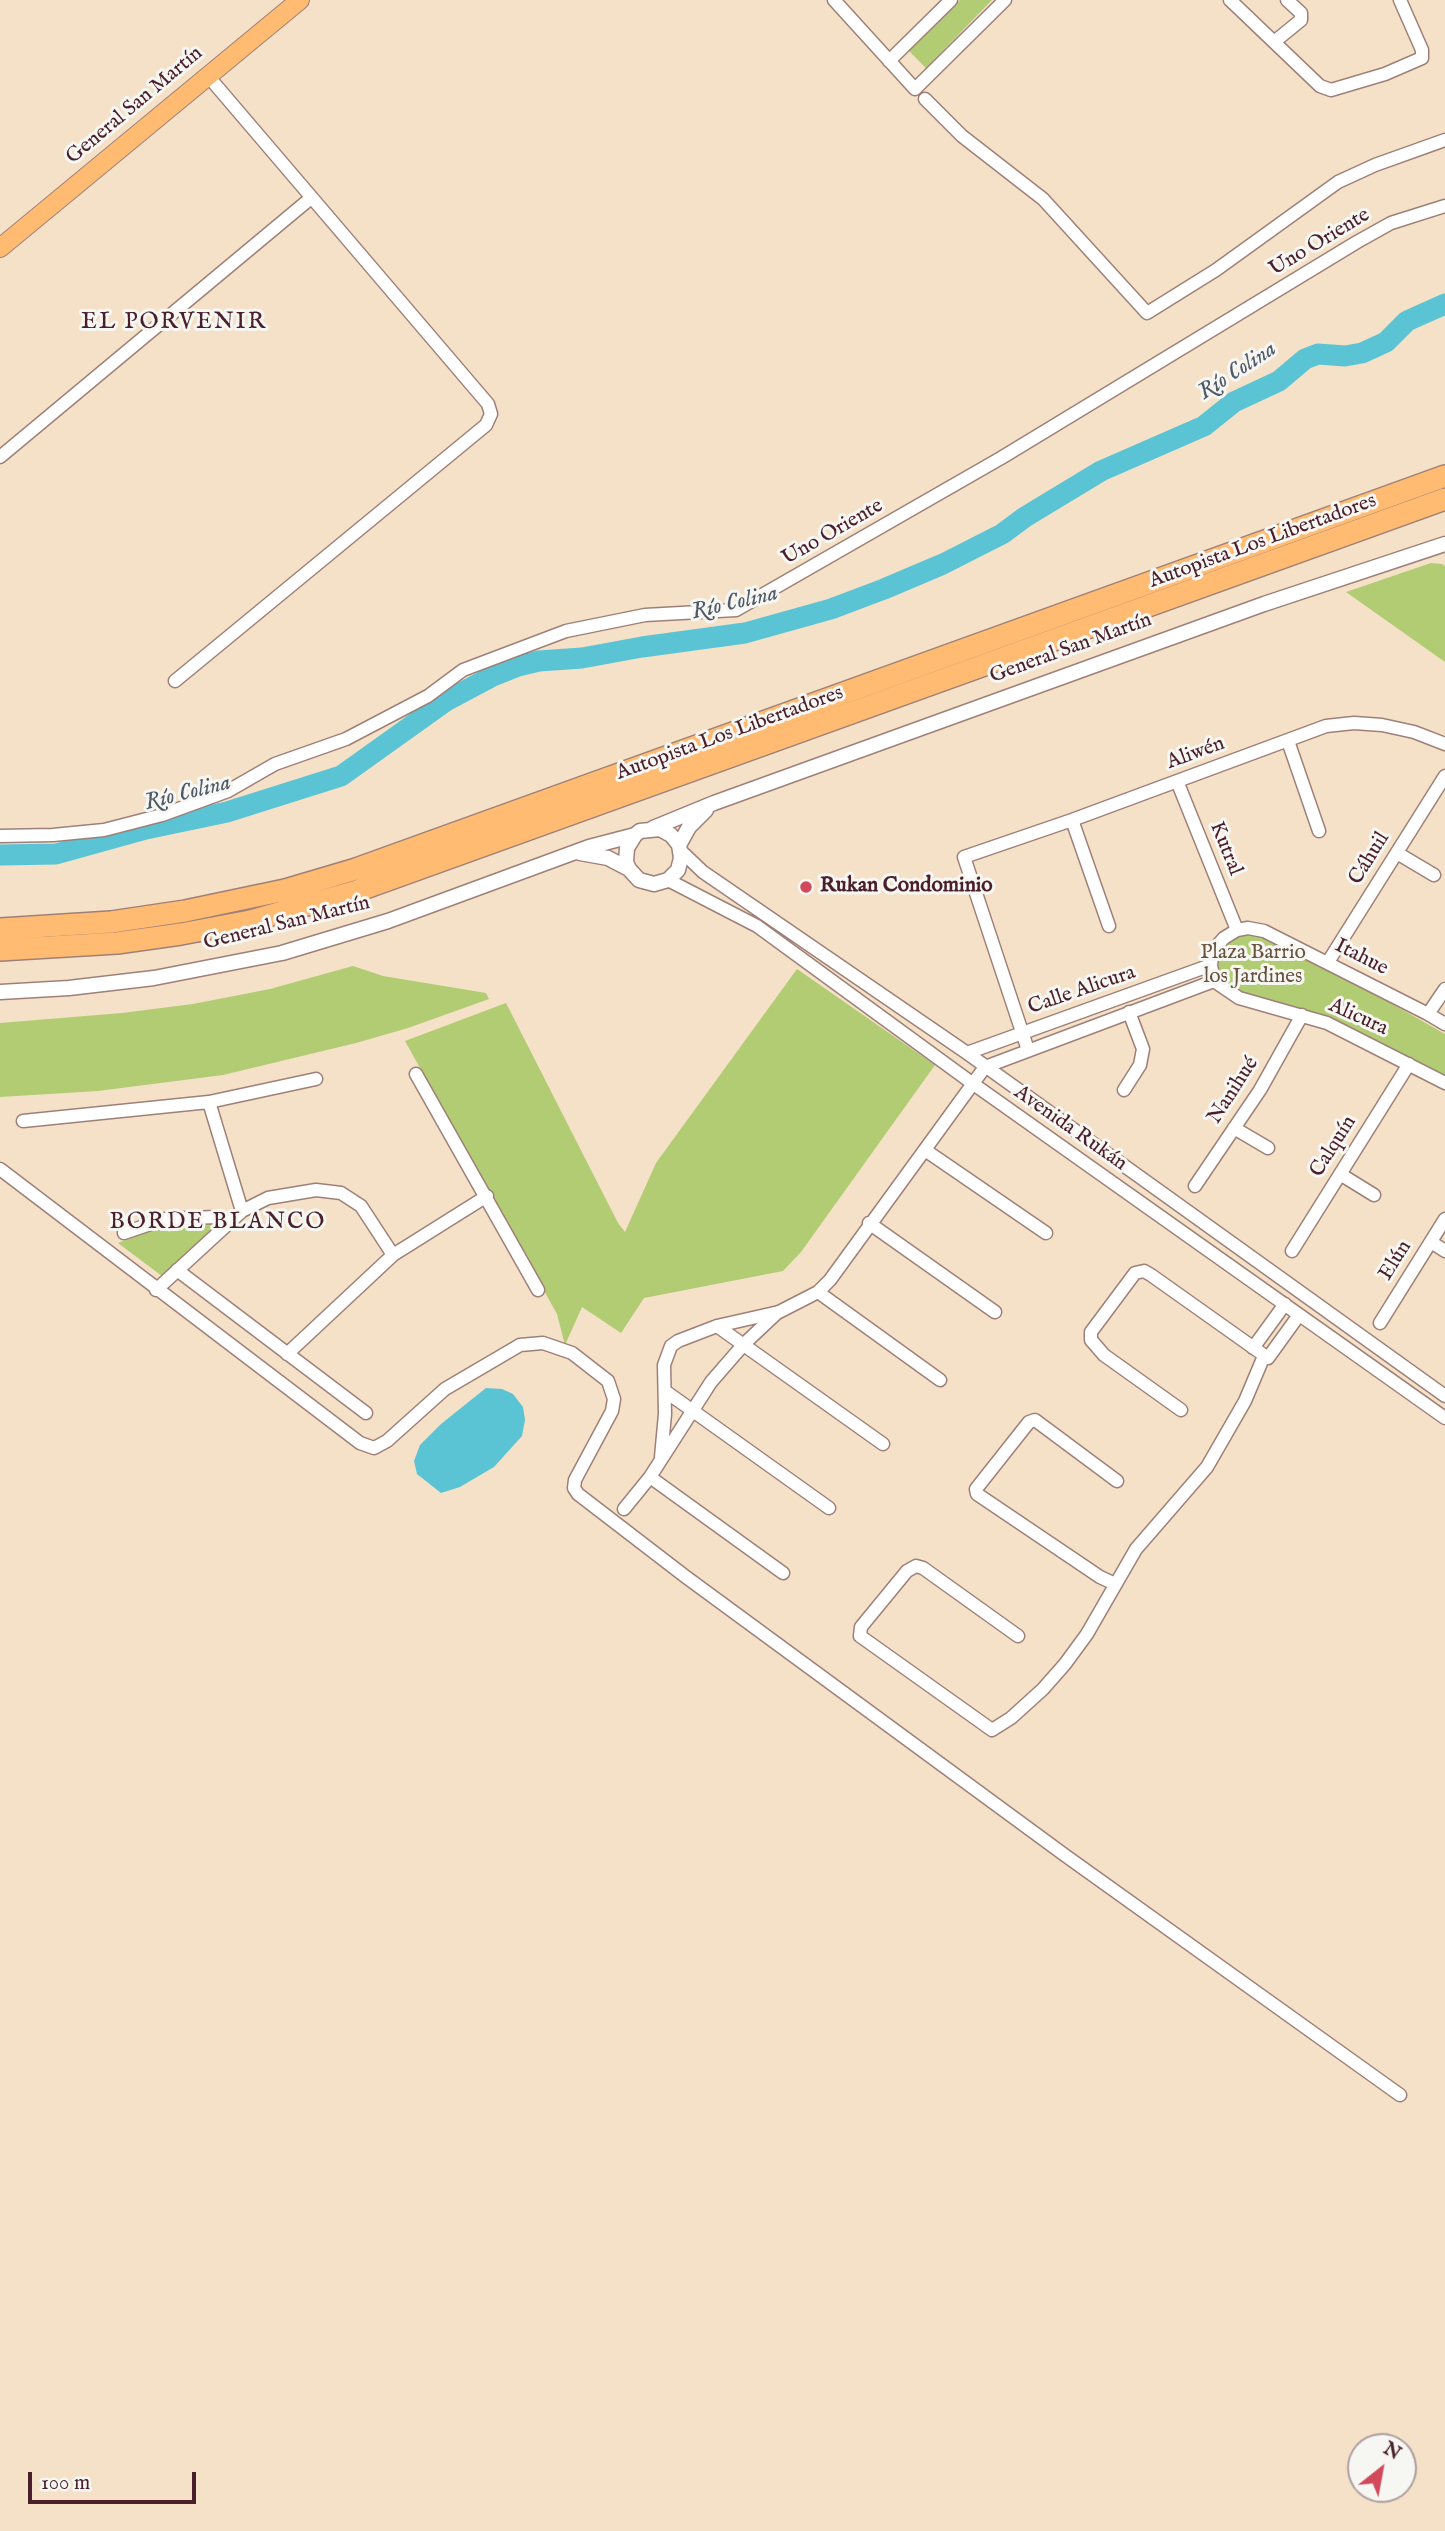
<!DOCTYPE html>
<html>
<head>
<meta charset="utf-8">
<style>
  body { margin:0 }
  #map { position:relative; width:1445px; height:2531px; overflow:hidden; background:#f4e1c7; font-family:"IM FELL English",serif }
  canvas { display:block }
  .north { position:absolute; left:1347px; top:2433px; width:70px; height:70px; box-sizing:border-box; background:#f6f6f2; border:2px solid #b1a0a2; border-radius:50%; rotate:31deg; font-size:19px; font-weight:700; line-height:28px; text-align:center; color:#4a1f2b }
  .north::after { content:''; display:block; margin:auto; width:24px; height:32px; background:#d1495b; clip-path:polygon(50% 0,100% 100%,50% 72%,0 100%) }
  .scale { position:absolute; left:28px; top:2472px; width:168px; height:32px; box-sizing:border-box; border:4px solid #4a1f2b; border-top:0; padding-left:9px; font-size:21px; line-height:24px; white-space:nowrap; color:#4a1f2b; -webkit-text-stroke:5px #f6f6f2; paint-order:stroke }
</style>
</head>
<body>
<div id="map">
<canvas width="1445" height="2531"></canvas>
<div class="north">N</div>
<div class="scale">100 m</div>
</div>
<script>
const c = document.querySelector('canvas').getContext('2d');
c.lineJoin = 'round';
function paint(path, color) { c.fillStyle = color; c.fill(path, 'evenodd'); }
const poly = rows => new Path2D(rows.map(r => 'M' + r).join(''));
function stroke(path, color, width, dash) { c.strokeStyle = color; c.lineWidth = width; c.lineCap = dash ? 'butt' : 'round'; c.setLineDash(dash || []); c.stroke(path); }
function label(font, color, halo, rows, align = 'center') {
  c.font = font + ' "IM FELL English",serif'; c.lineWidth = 6; c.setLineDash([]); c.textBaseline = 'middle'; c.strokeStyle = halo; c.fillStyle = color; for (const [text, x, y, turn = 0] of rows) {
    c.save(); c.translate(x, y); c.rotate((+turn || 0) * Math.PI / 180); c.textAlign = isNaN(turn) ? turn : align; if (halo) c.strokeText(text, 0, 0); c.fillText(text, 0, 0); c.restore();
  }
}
paint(poly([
  [960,0,992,0,926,68,909,51],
  [1431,563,1442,564,1445,566,1445,662,1346,592],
  [1249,932,1329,968,1445,1034,1445,1077,1329,1019,1237,992,1228,985,1221,978,1217,962,1220,948,1235,934],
  [353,966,383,976,486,993,489,999,408,1028,356,1043,223,1075,98,1091,0,1097,0,1023,122,1013,193,1004,270,989],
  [797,969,935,1065,801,1252,783,1271,644,1298,621,1333,582,1307,565,1345,557,1314,405,1041,506,1003,618,1223,625,1232,656,1163],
  [214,1223,218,1226,162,1276,118,1243,166,1225]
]), '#b1cc72');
paint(poly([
  [486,1388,502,1389,513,1394,523,1407,525,1420,522,1436,494,1467,460,1487,441,1493,417,1474,414,1461,420,1445,441,1424]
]), '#5ac4d5');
stroke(poly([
  [0,855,56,854,146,829,227,812,341,776,446,701,493,676,518,666,539,661,582,658,642,647,745,633,831,609,884,589,943,564,1002,534,1025,517,1101,471,1204,426,1234,402,1279,381,1305,359,1318,354,1345,356,1362,353,1386,342,1407,321,1445,304]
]), '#5ac4d5', 21);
const minor = poly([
  [834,0,915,89,1005,0],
  [1230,0,1320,86,1331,90,1385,74,1422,58,1422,50,1400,0],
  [1274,42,1301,20,1301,13,1287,0],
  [889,61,951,0],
  [925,99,962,136,1043,199,1147,313,1216,270,1338,182,1375,165,1445,140],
  [0,457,311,198],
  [175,681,486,425,491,414,488,404,208,76],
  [1288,741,1319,831],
  [1177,781,1237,930],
  [1072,820,1109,926],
  [0,836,53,835,104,830,162,815,228,791,275,764,346,739,428,696,463,670,566,631,645,615,736,610,1001,458,1357,242,1391,223,1445,206],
  [681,851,703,872,967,1053,1445,1396],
  [1397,853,1434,875],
  [668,880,757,926,972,1083,1445,1418],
  [1328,962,1445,776],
  [1214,981,1211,965,1212,957,1216,947,1224,938,1237,930,1248,928,1264,931,1428,1014,1445,1024],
  [1214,981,1239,998,1327,1023,1445,1083],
  [1428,1014,1445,989],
  [1028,1050,964,857,1072,820,1326,726,1354,723,1382,725,1414,732,1445,744],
  [967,1053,1211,965],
  [416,1074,538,1290],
  [1124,1090,1140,1065,1143,1049,1129,1012],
  [209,1102,242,1211],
  [23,1121,209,1102,316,1079],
  [1234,1128,1268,1148],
  [925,1150,1046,1233],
  [0,1169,360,1443,374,1448,387,1441,445,1389,520,1345,543,1343,572,1353,608,1381,614,1399,612,1411,575,1480,574,1488,578,1494,686,1577,1066,1856,1400,2095],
  [1340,1174,1374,1195],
  [1195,1186,1260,1090,1302,1015],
  [869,1223,995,1312],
  [124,1233,165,1219,216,1217,226,1224],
  [1431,1242,1445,1251],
  [1292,1251,1409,1064],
  [177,1270,366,1413],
  [156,1290,242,1211,268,1198,316,1190,341,1193,361,1206,393,1255],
  [818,1292,940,1380],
  [1380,1323,1445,1219],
  [717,1326,883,1444],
  [1253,1348,1285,1304],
  [287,1354,393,1255,487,1196],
  [665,1391,829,1508],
  [1181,1410,1104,1355,1091,1340,1091,1332,1135,1273,1144,1271,1151,1275,1268,1358,1299,1315],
  [661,1457,665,1414,664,1365,671,1346,678,1341,717,1326,779,1312,818,1292,830,1280,985,1067,1214,981],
  [650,1477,783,1573],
  [624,1509,650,1477,711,1382,744,1344,778,1312],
  [1115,1584,1100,1577,977,1494,976,1489,1029,1422,1035,1420,1117,1481],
  [1018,1636,923,1568,916,1566,907,1571,861,1627,860,1636,992,1730,1011,1718,1043,1689,1065,1664,1087,1634,1136,1549,1207,1467,1245,1401,1264,1356]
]);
const tertiary = poly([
  [653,828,714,803,1264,604,1445,544],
  [679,845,689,827,706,810],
  [580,853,608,858,629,869,639,880,654,884,668,880,678,870,681,858,679,845,671,835,660,829,640,831,635,835,627,848,626,862,629,869],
  [0,992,69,988,154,978,282,953,388,921,589,847,635,835]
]);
const primary = poly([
  [0,248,300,0]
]);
const motorway = poly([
  [0,929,111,922,185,911,285,890,356,869,1445,476],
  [0,950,117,943,181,934,250,921,357,891,1445,499]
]);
stroke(minor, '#9f8079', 15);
stroke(tertiary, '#9f8079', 17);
stroke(primary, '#9f8079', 20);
stroke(motorway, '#9f8079', 24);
stroke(minor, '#fff', 12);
stroke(tertiary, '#fff', 14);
stroke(primary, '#febb71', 18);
stroke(motorway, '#febb71', 21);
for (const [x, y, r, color] of [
  [806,887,7,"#d1495b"]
]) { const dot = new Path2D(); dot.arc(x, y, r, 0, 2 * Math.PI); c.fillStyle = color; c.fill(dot); stroke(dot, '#f6f6f2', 2.5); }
label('21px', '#4a1f2b', '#f6f6f2', [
  ["General San Martín",135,106,-40],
  ["Uno Oriente",1320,243,-31],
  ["Uno Oriente",833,533,-30],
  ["Autopista Los Libertadores",1263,542,-20],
  ["General San Martín",1071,649,-20],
  ["Autopista Los Libertadores",730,734,-20],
  ["Aliwén",1196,754,-20],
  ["Kutral",1225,849,68],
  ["Cáhuil",1370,859,-58],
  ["General San Martín",287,924,-14],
  ["Itahue",1361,958,27],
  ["Calle Alicura",1082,991,-19],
  ["Alicura",1358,1018,24],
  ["Nanihué",1234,1091,-57],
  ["Avenida Rukán",1070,1129,35],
  ["Calquín",1334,1147,-58],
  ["Elún",1396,1261,-58]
]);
label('bold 21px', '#4a1f2b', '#f6f6f2', [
  ["Rukan Condominio",820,887]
], 'left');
label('21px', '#695340', '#f6f6f2', [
  ["Plaza Barrio",1253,954],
  ["los Jardines",1253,978]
]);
c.letterSpacing = '2px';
label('23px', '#4a1f2b', '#f6f6f2', [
  ["EL PORVENIR",174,323],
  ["BORDE BLANCO",218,1223]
]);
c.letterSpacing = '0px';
label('italic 23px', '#505966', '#f6f6f2', [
  ["Río Colina",1238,372,-33],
  ["Río Colina",735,604,-13],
  ["Río Colina",188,794,-14]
]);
</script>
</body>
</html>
